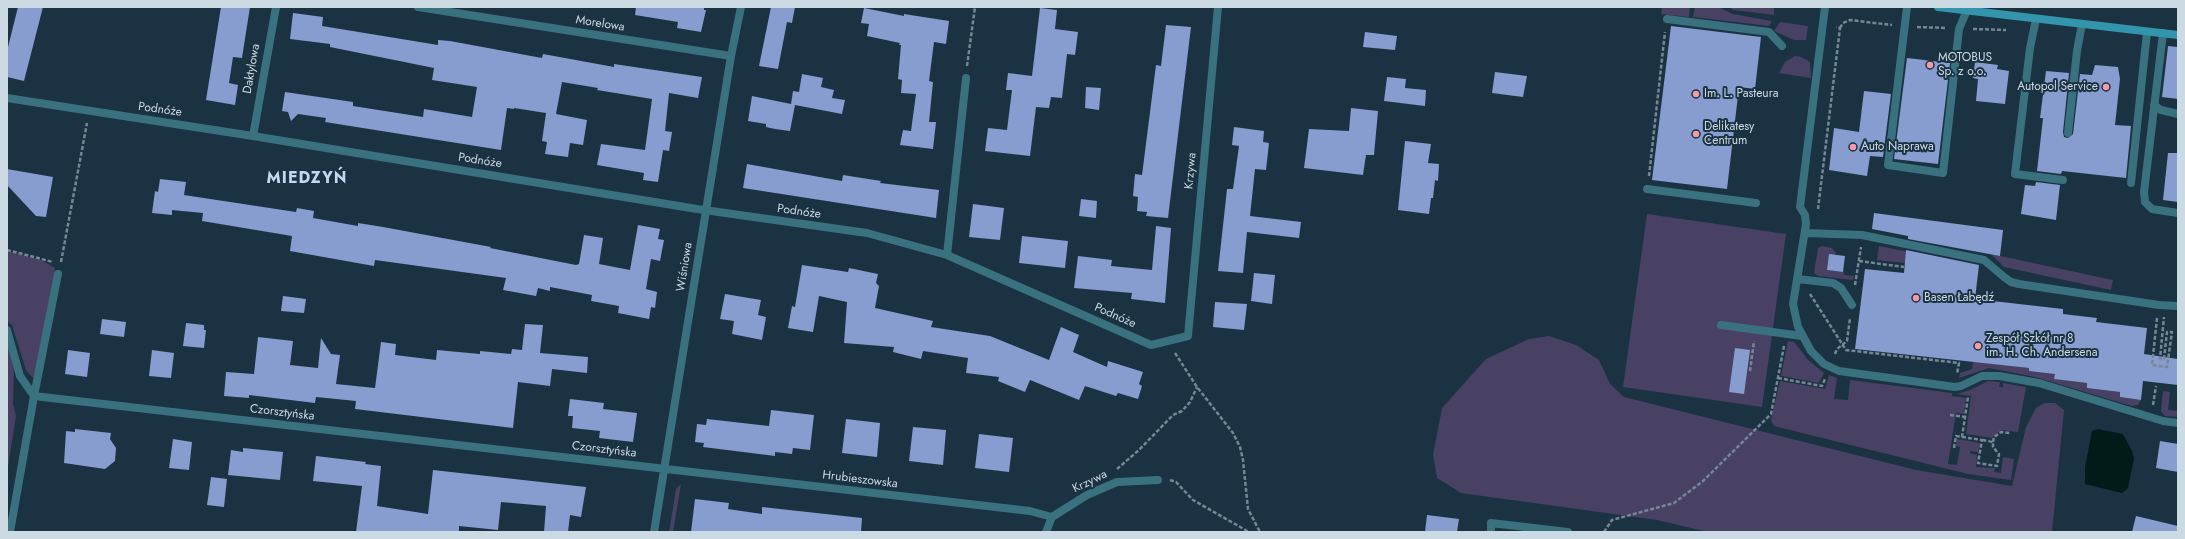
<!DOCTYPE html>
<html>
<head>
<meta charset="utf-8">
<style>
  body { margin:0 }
  #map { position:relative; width:2185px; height:539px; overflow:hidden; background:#1b3242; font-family:Jost,sans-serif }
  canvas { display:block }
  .frame { position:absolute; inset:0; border:8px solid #ccdae4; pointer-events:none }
</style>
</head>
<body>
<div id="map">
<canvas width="2185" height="539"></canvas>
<div class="frame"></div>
</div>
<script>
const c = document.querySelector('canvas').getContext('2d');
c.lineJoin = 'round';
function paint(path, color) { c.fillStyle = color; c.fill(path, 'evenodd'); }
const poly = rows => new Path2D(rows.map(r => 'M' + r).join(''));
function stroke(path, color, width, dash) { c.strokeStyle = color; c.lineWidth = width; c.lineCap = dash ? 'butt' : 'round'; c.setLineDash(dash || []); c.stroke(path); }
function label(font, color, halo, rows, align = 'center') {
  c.font = font + ' Jost,sans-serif'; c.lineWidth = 4; c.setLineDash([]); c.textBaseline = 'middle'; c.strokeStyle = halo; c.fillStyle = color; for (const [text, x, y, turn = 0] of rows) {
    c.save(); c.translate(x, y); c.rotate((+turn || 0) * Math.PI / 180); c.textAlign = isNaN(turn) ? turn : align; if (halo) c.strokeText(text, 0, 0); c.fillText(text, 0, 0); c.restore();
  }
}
paint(poly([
  [1662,7,1690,7,1689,17,1661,14],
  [1695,7,1718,7,1733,14,1772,21,1769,26,1693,17],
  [1729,7,1774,7,1774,15,1733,10],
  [1780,22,1808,26,1806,40,1794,40,1774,31],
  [1795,56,1801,57,1810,62,1811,78,1779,73,1785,62],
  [1647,214,1786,234,1762,407,1623,387],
  [1822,246,1832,248,1836,253,1827,270,1844,272,1844,275,1854,276,1853,280,1818,276,1814,273,1818,248],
  [1879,246,1935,257,1905,263,1877,260],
  [7,251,41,260,55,268,36,379,32,377,26,370,12,325,7,321],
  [1991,254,2113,280,2111,290,2004,267],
  [1549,336,1576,345,1599,360,1610,384,1624,397,1916,470,2012,486,2026,427,2036,408,2044,403,2055,403,2064,410,2052,532,1708,532,1657,520,1461,493,1437,478,1433,455,1442,408,1486,359,1529,339],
  [1788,341,1794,342,1808,360,1824,373,1819,383,1781,376],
  [7,343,14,370,13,404,16,416,7,473],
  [1973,361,2029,368,2029,371,2055,373,2055,379,2087,383,2087,388,2120,392,2120,397,2141,400,2138,405,2132,406,2035,377,1989,368,1959,378,1960,373,1972,369],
  [1829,375,1837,378,1834,399,1848,400,1850,380,1952,393,1952,396,1966,398,1964,414,1956,413,1948,464,1957,465,1960,447,1956,446,1957,439,1980,443,1978,452,1970,451,1970,453,1977,455,1976,467,1995,468,1994,472,2001,473,2003,457,2014,459,2011,480,1968,474,1774,426,1771,420,1780,381,1825,389],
  [1988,381,2000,382,1999,387,2003,387,2003,383,2026,387,2018,432,2001,430,1992,438,1966,434,1971,396,1957,394,1970,390],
  [2163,391,2170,392,2168,410,2178,411,2178,417,2165,416,2161,411],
  [681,484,673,532,669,532,676,489]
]), '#484163');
paint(poly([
  [2098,429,2123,434,2132,451,2134,459,2128,488,2122,493,2085,484,2085,467,2092,431]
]), '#021a18');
paint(poly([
  [18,7,43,7,24,81,7,77,7,51],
  [221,7,250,7,242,58,233,57,229,83,238,85,235,105,206,100],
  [636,7,704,7,704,10,706,10,701,32,677,28,678,22,635,15],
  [771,7,795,7,792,23,787,22,778,69,759,66],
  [864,8,904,16,904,14,949,21,946,44,934,42,929,81,933,82,929,122,936,122,933,149,900,145,903,130,911,131,916,94,901,93,902,80,898,79,901,45,899,45,900,43,867,36,869,24,861,23],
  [1040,8,1057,10,1055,29,1078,32,1075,55,1067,54,1062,98,1051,97,1049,108,1036,107,1030,156,985,151,988,128,1007,130,1012,90,1006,90,1008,73,1032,76],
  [293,13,323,17,322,26,438,45,438,40,450,41,542,58,543,54,614,67,614,64,702,77,698,98,669,93,665,131,672,132,669,151,663,150,658,182,643,180,644,173,597,165,601,144,645,150,652,99,597,90,598,88,562,82,556,114,587,120,583,145,570,143,568,157,545,154,547,142,542,141,546,113,514,108,514,109,507,108,501,150,325,122,326,118,298,114,291,121,288,112,282,111,285,92,353,102,353,106,423,117,424,109,472,117,477,87,432,80,434,68,330,47,330,44,290,39],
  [1166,25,1191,27,1168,218,1146,216,1147,212,1137,211,1138,197,1133,196,1135,174,1142,175,1156,65,1161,66],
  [1671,26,1761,37,1755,89,1739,87,1727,189,1652,180],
  [1365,32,1397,36,1395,50,1363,47],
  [2168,46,2178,47,2178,99,2162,97],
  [1907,58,1950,63,1938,164,1894,159],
  [1975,62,1998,65,1997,69,2009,71,2005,104,1976,101,1978,79,1973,78],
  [2095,65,2118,67,2120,79,2115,125,2131,126,2126,178,2062,171,2061,174,2037,171,2043,118,2040,118,2046,71,2069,73,2063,132,2064,137,2068,138,2073,134,2080,74,2092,75],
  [1495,72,1527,76,1523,97,1492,93],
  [802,74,823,78,821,87,834,90,832,98,845,100,842,114,795,105,790,131,775,129,766,127,766,124,748,121,752,96,791,104,793,91,799,92],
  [1387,77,1406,79,1405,88,1426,90,1425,106,1384,101],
  [1086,87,1101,88,1099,110,1085,108],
  [1864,91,1891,94,1883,157,1870,156,1867,176,1829,170,1834,128,1859,132],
  [1351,108,1378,111,1374,155,1366,155,1363,175,1304,168,1309,129,1349,131],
  [1234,127,1264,131,1263,142,1269,143,1266,170,1255,169,1250,216,1301,222,1299,238,1247,232,1243,273,1218,271,1227,189,1233,189,1239,146,1232,145],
  [1405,141,1431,144,1428,163,1439,164,1438,181,1435,180,1433,198,1431,198,1429,214,1398,210],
  [2168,153,2178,153,2178,202,2163,200],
  [747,164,842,181,843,175,881,181,880,183,939,190,936,218,743,188],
  [7,169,53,177,46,217,36,216,7,185],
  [160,179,186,182,184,195,296,212,297,208,314,211,313,218,358,226,358,223,383,227,491,247,490,248,576,265,579,264,584,235,603,238,599,264,630,270,638,225,660,229,658,239,664,240,660,261,651,259,646,289,657,292,655,308,651,307,649,319,618,313,619,306,591,301,592,295,550,287,550,291,538,288,536,296,503,290,506,278,375,260,374,266,290,251,292,236,202,221,203,213,172,210,172,215,152,213,155,191,158,192],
  [2036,182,2060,185,2056,220,2021,214,2025,185,2035,186],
  [1081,199,1097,201,1096,218,1079,216],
  [973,204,1004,208,1000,240,969,237],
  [1874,213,2003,230,2000,256,1908,239,1908,236,1872,229],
  [1156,226,1171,228,1165,303,1131,299,1132,293,1074,288,1078,256,1112,260,1111,266,1152,270],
  [1022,236,1068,241,1065,268,1019,263],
  [1906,250,1979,265,1975,299,2063,309,2063,314,2097,318,2096,322,2147,328,2144,354,2178,359,2178,385,2143,381,2141,400,2120,397,2120,392,2087,388,2087,383,2054,379,2055,374,2029,371,2029,368,1855,349,1865,269,1904,273],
  [1829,254,1845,256,1843,272,1827,270],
  [802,265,848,272,849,268,878,274,876,283,879,286,875,308,933,321,931,327,990,336,1049,360,1061,327,1079,335,1073,352,1107,367,1108,361,1143,372,1139,384,1142,386,1138,399,1118,393,1116,396,1085,386,1079,400,1030,380,1025,392,998,381,999,377,966,373,968,358,923,351,921,359,893,352,894,347,844,343,847,302,819,296,813,332,788,328,792,306,795,307],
  [1254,273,1275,275,1272,304,1251,301],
  [725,294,761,300,758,315,766,317,762,340,732,334,734,321,720,319],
  [283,296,306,299,304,313,281,311],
  [1215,302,1247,304,1244,330,1213,327],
  [102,319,126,322,124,337,100,334],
  [186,323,204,325,204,330,206,330,204,348,183,346],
  [525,324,543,325,540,353,588,357,587,373,552,369,550,386,518,382,513,428,355,409,356,401,316,397,315,403,249,395,249,398,224,396,226,372,254,374,258,337,293,341,290,365,318,368,321,338,331,354,340,355,336,384,375,388,381,342,396,344,395,355,436,360,437,350,480,354,480,351,511,354,512,349,522,350],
  [1735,348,1750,350,1744,394,1729,392],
  [68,350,90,353,87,377,65,374],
  [152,350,174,353,171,378,149,376],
  [570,399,604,403,603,409,637,413,633,442,599,438,600,431,572,428,573,416,568,416],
  [771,410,814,415,810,450,793,448,792,454,775,452,775,456,703,447,704,443,695,442,697,424,706,425,707,419,769,426],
  [846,419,880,423,877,457,842,453],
  [913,427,946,430,943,465,909,461],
  [75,429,111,433,110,439,116,448,115,461,105,469,64,463,66,431,75,432],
  [979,434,1013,438,1009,472,975,468],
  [173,439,192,442,189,470,169,468],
  [2160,441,2178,444,2178,472,2156,468],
  [243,448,283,452,280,480,228,475,231,450,243,452],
  [316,456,366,462,365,464,381,466,377,506,428,514,433,470,586,487,581,517,570,515,568,532,544,532,546,506,501,502,498,530,459,526,459,532,356,532,362,486,313,481],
  [211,477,227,479,224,507,207,505],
  [695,499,729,503,728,509,762,514,762,507,862,518,861,532,691,532],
  [1427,515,1459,519,1457,532,1425,532],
  [2136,516,2178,526,2178,532,2132,532]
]), '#879ccf');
stroke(poly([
  [1917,27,1946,28],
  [1840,28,1843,23,1850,20,1892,25],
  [1973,29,2006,30],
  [967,66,975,7],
  [1649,176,1665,32],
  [1818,209,1840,28,1836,27],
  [7,250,53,262],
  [1859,261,1904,267],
  [61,262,87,123],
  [1855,285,1861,247],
  [1810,294,1846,350,1959,363,1957,374],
  [2157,318,2152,365,2167,367,2172,332,2167,332,2164,359,2160,359,2164,317],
  [1175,353,1197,387,1233,433,1240,447,1243,460,1248,509,1260,532],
  [1835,354,1837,349,1847,341,1850,318],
  [1750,371,1754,341],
  [1778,378,1822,386,1825,379],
  [2153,405,2156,386],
  [1950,415,1965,417],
  [1962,437,1982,440,1978,463,1997,466,1999,454,1993,447,1993,442,1982,440],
  [1993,442,1994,437,2001,432,2010,433],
  [1954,448,1956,436,1962,437,1968,397],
  [1117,469,1139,450,1173,415,1182,411,1190,402,1197,387],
  [1170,480,1176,482,1193,500,1249,532],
  [1604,532,1612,520,1674,503,1703,481,1771,414,1784,346]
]), '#758794', 2.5, [4, 2]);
stroke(poly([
  [1825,7,1800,207,1805,215,1806,224,1793,304,1798,327,1811,351,1824,364,1839,371,1955,387,1961,386,1982,376,1999,376,2039,383,2163,421,2178,423],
  [1907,7,1888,165,1943,173,1959,29,1967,10],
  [1667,19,1769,32,1782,46],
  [2036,19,2030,48,2015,174,2063,180],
  [2163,33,2144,192,2145,202,2152,209,2178,213],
  [2154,105,2161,110,2178,114],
  [2068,133,2077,51,2082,24],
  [2131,183,2147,32],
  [1647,189,1756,203],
  [1805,233,1862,235,1984,260,2004,277,2011,282,2019,284,2159,305,2178,306],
  [1797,279,1833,283,1841,288,1852,305],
  [1721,325,1802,336]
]), '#39717e', 8);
stroke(poly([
  [418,7,731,56],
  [7,98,253,136,697,209,867,233,947,255,1151,345,1188,336,1218,7],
  [253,136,276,7],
  [947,255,966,78],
  [7,330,20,376,34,396,58,274],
  [10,532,34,396,1030,511,1052,517],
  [654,532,731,56,741,7],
  [1046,532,1052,517,1087,495,1117,482,1158,480],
  [1491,532,1491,523,1568,532]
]), '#39717e', 8);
stroke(poly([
  [1938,7,2178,35]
]), '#3295ab', 8);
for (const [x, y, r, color] of [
  [1930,65,4,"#f39aa7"],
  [2106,87,4,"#f39aa7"],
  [1696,94,4,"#f39aa7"],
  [1696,134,4,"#f39aa7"],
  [1853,147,4,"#f39aa7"],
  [1916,298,4,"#f39aa7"],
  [1978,346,4,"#f39aa7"]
]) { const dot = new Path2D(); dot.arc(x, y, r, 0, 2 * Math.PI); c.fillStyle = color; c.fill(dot); stroke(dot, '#1b3242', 1.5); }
label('12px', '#ccdae4', '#1b3242', [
  ["Morelowa",600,24,9],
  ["Daktylowa",252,69,-80],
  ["Podnóże",160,110,8],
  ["Podnóże",480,161,9],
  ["Krzywa",1191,171,-85],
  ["Podnóże",799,212,8],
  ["Wiśniowa",685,267,-81],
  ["Podnóże",1115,316,24],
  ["Czorsztyńska",282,413,7],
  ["Czorsztyńska",604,450,7],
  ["Hrubieszowska",860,480,7],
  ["Krzywa",1090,482,-26]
]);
label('12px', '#ccdae4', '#1b3242', [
  ["MOTOBUS",1938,58],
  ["Sp. z o.o.",1938,72],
  ["Autopol Service",2098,87,"right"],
  ["Im. L. Pasteura",1704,94],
  ["Delikatesy",1704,127],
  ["Centrum",1704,141],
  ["Auto Naprawa",1861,147],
  ["Basen Łabędź",1924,298],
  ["Zespół Szkół nr 8",1986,339],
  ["im. H. Ch. Andersena",1986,353]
], 'left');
c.letterSpacing = '1px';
label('bold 16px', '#bfdaef', '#1b3242', [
  ["MIEDZYŃ",307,179]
]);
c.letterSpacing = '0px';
</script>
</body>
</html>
